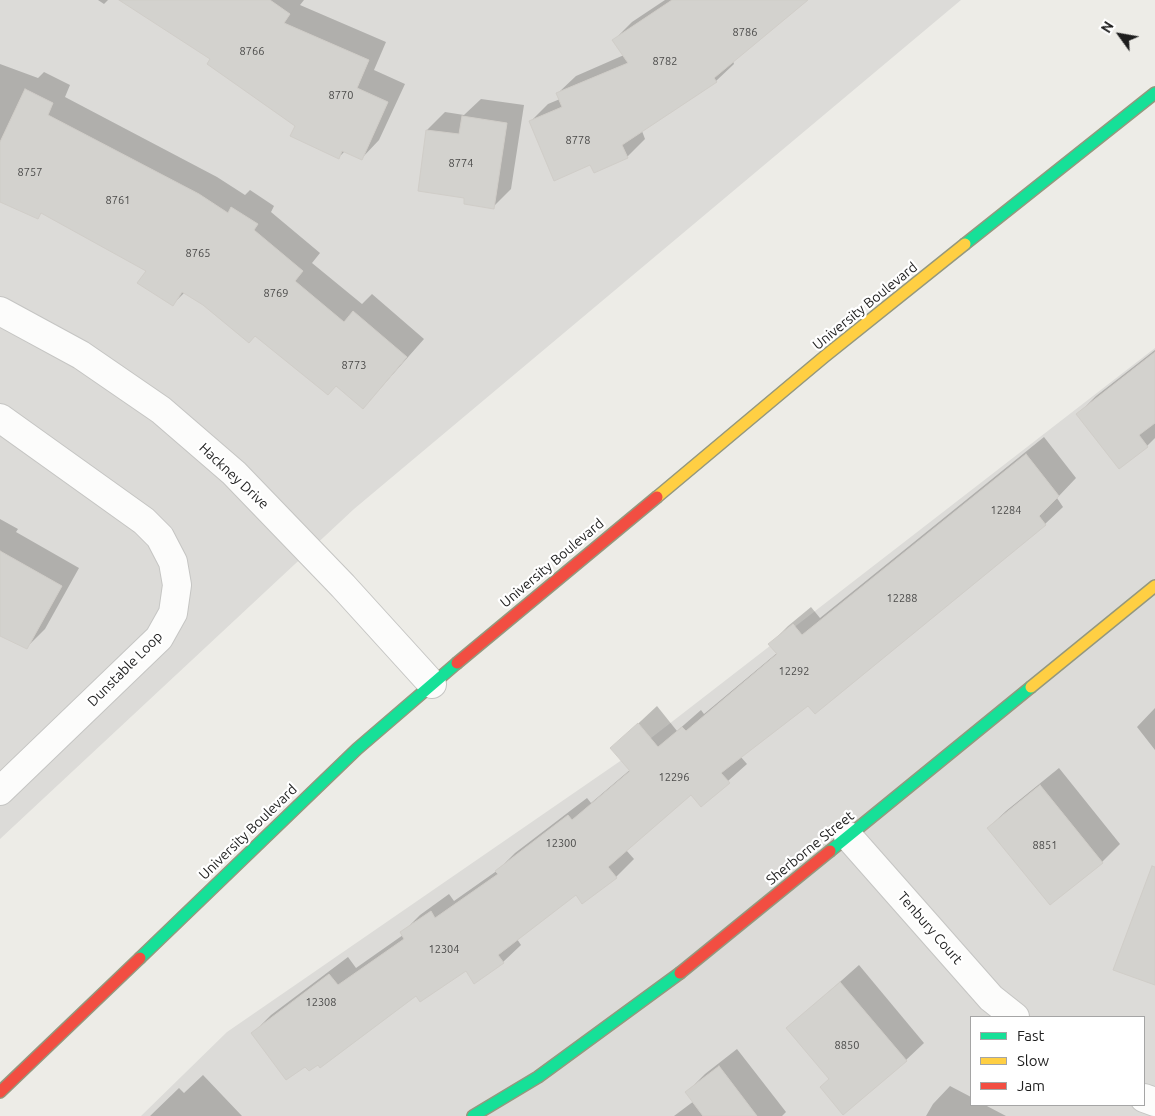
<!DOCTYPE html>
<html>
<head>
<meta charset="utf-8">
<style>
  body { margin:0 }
  #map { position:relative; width:1155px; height:1116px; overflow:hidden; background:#edece7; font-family:Ubuntu,sans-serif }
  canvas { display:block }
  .legend { position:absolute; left:970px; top:1016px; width:175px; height:90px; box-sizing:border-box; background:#fff; border:1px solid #a5a5a5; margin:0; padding:6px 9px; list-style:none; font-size:15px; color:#1e1e1e }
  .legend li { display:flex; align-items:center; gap:10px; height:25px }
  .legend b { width:25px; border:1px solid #a5a5a5 }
  .north { position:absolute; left:1095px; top:10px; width:50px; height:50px; -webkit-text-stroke:4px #fff; paint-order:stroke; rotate:302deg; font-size:14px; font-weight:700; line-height:20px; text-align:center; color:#1e1e1e }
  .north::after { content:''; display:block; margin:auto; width:18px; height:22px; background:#1e1e1e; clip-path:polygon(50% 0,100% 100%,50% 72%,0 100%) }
</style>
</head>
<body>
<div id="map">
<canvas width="1155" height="1116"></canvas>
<ul class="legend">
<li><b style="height:6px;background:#16e098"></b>Fast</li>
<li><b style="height:6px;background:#ffcf43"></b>Slow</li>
<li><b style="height:6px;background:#f24e42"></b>Jam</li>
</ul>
<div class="north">N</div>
</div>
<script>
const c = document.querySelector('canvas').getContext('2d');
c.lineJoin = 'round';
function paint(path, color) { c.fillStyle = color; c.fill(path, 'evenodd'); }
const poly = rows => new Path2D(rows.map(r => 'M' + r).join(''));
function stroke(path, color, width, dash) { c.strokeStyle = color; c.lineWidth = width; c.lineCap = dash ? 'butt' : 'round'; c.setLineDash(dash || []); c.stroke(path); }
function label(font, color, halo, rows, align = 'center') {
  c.font = font + ' Ubuntu,sans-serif'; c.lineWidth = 4.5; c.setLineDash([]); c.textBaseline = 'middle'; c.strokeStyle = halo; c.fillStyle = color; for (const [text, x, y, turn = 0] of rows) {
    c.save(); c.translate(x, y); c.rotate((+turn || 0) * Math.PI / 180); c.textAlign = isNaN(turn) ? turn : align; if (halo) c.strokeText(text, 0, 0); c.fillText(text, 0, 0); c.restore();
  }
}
paint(poly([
  [0,0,961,0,354,509,0,839],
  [1155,348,1155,1116,141,1116,227,1032,629,755],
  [971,1017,1144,1017,1144,1105,971,1105]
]), '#dcdbd8');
paint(poly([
  [98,0,108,0,104,4],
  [121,0,304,0,300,5,386,42,374,70,405,84,379,140,362,158,345,151,339,157,212,59],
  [665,0,806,0,733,61,734,64,716,81,642,131,645,139,627,157,590,163,530,122,548,104,560,99,558,93,576,76,624,55,614,40,632,22],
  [0,64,38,78,44,72,70,85,65,97,217,177,245,195,250,190,274,206,271,212,320,253,312,263,362,304,372,294,424,339,363,408,336,385,185,292,172,305,147,270,42,212,37,217,0,201],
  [481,99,524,105,511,189,493,207,465,197,427,130,445,112,464,115],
  [1155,350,1155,438,1147,446,1078,414,1096,396],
  [1044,437,1076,478,1057,498,1063,507,1045,524,740,756,747,764,701,805,692,793,626,850,634,859,616,877,576,893,517,939,521,945,503,962,466,969,416,994,319,1063,305,1065,253,1033,271,1015,348,957,356,968,403,935,402,933,420,915,449,894,454,901,498,870,515,853,587,798,591,803,631,769,612,748,657,706,677,731,701,710,704,714,777,653,770,644,788,626,811,607,820,618],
  [0,519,18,529,16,532,79,568,45,629,27,647,0,634],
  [1155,708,1155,750,1137,727],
  [1059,768,1120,844,1102,862,1050,904,988,828,1006,811],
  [859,965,924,1043,906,1060,830,1078,788,1028],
  [737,1049,786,1112,782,1116,674,1116,694,1101,687,1092,705,1074],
  [203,1075,242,1116,150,1116,179,1088,184,1093],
  [950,1086,971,1097,971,1105,985,1105,1006,1116,926,1116,933,1104]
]), '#0003');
const building = poly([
  [119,0,270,0,290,14,284,23,369,60,357,88,388,102,362,160,342,151,339,159,290,136,295,126,207,64,210,59,119,0],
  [672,0,808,0,714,78,717,82,622,145,628,158,594,173,590,165,554,181,529,121,562,107,556,93,628,63,612,40,672,0],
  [25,89,53,103,48,115,199,194,228,213,231,207,258,224,254,230,303,271,295,281,344,322,353,311,407,357,363,409,336,386,328,395,255,336,249,343,203,305,182,292,173,306,137,283,146,271,41,213,38,219,0,202,0,142,25,89],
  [462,116,507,123,494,209,464,204,464,198,418,191,426,130,459,134,462,116],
  [1155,352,1155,423,1139,435,1148,447,1119,469,1076,414,1155,352],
  [1026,454,1059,496,1039,516,1046,525,815,714,808,706,721,773,730,783,701,807,691,795,608,867,617,878,582,904,576,895,498,955,504,963,474,984,466,971,420,1002,416,996,320,1068,318,1065,309,1071,305,1067,286,1080,251,1033,329,974,338,985,404,939,400,932,431,911,435,918,498,874,495,871,568,815,572,820,630,771,610,748,638,723,658,747,682,727,686,731,777,654,768,644,793,624,802,635,1026,454],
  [0,551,62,586,27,649,0,636,0,551],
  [1040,785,1103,863,1050,905,987,828,1040,785],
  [1152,866,1155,867,1155,985,1113,970,1152,866],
  [840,982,907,1061,843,1115,820,1087,829,1079,786,1028,840,982],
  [719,1066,757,1116,703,1116,685,1092,719,1066]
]);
paint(building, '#d3d2ce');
stroke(building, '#d0cdc8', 1);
const street = poly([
  [0,311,81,355,161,410,234,473,343,586,432,684],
  [0,418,144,521,160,537,173,562,177,585,173,613,159,638,0,791],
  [848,836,991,998,1015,1017],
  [1144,1098,1155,1102]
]);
const fast = poly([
  [965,244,1155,93],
  [830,851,1031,687],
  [140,958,357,749,457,663],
  [473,1116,538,1077,680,973]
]);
const slow = poly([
  [657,497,824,357,965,244],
  [1031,687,1155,586]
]);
const jam = poly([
  [457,663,657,497],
  [680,973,830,851],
  [0,1092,140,958]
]);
stroke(street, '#c5c5c3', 30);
stroke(fast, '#94987e', 14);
stroke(slow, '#94987e', 14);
stroke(jam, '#94987e', 14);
stroke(street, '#fcfcfb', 28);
stroke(fast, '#16e098', 11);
stroke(slow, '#ffcf43', 11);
stroke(jam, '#f24e42', 11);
label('11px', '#4b4b4a', null, [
  ["8786",745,32],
  ["8766",252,51],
  ["8782",665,61],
  ["8770",341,95],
  ["8778",578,140],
  ["8774",461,163],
  ["8757",30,172],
  ["8761",118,200],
  ["8765",198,253],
  ["8769",276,293],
  ["8773",354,365],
  ["12284",1006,510],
  ["12288",902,598],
  ["12292",794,671],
  ["12296",674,777],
  ["12300",561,843],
  ["8851",1045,845],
  ["12304",444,949],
  ["12308",321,1002],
  ["8850",847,1045]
]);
label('14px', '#1e1e1e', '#fff', [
  ["University Boulevard",865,306,-39],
  ["Hackney Drive",234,476,43],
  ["University Boulevard",552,563,-40],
  ["Dunstable Loop",125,669,-45],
  ["University Boulevard",248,832,-44],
  ["Sherborne Street",810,848,-39],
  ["Tenbury Court",930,928,49]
]);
</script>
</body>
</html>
